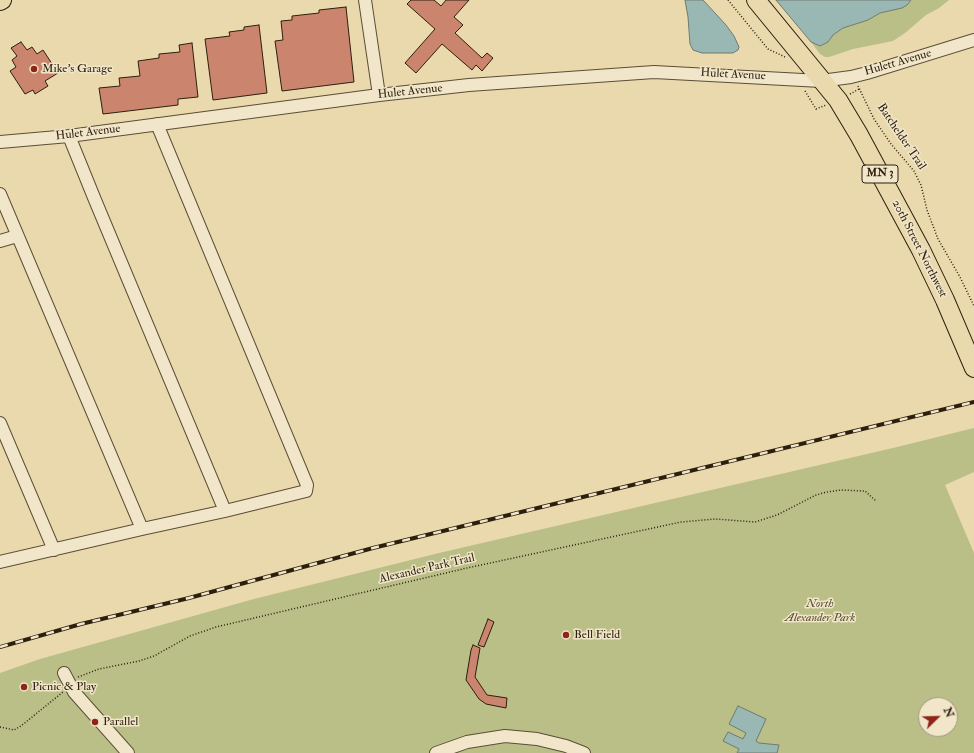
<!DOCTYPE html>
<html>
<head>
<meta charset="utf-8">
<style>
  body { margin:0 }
  #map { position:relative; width:974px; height:753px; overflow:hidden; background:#e9d9ac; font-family:"IM FELL Double Pica",serif }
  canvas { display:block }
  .north { position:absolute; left:918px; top:697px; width:40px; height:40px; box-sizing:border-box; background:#f1e6c9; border:1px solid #a2967e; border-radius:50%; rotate:67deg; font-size:11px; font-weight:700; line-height:16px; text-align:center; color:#2c1f0e }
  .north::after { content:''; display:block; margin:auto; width:14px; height:18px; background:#8f2418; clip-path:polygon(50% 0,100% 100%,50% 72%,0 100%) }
</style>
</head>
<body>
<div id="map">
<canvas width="974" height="753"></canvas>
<div class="north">N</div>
</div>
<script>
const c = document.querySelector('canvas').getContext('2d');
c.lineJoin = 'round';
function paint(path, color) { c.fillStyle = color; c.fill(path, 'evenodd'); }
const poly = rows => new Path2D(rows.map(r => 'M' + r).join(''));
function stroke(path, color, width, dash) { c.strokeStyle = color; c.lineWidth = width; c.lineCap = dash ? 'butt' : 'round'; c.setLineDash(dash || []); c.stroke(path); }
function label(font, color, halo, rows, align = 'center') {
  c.font = font + ' "IM FELL Double Pica",serif'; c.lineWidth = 3; c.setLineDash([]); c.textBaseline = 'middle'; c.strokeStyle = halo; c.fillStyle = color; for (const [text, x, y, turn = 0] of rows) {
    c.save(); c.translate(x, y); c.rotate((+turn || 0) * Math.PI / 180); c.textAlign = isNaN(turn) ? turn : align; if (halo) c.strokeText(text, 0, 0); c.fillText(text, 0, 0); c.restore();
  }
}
paint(poly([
  [911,0,949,0,939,8,926,15,905,33,893,41,853,49,829,57,825,57,820,54,811,42,820,46,828,42,833,35,843,28,868,20,880,13,893,10,910,2],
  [974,428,974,472,945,485,974,553,974,753,0,753,0,673,40,659,254,599,439,553,893,448],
  [926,705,950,705,950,729,926,729]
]), '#babe87');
const water = poly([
  [685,0,703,0,726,25,734,36,739,47,738,50,733,53,702,53,693,50,690,44,688,17,685,0],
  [776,0,911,0,907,5,902,8,880,13,868,20,843,28,833,35,828,42,820,46,811,42,776,0],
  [738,706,766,719,756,741,759,743,779,745,777,753,737,753,739,749,723,741,728,732,743,739,746,733,729,724,738,706]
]);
paint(water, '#9ab8b3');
stroke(water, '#6e7b71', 1);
const building = poly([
  [411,0,434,0,441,6,446,0,469,0,454,17,463,25,455,33,482,58,487,53,493,58,482,71,476,65,472,70,442,44,416,73,405,63,435,29,407,4,411,0],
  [346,7,354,82,282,91,275,41,283,40,281,21,292,20,292,16,319,13,319,10,346,7],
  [259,25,267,93,213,100,205,39,230,36,229,32,244,30,244,27,259,25],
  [21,42,27,50,32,47,37,54,43,50,58,73,45,81,48,86,35,94,33,90,25,94,10,71,16,67,12,60,17,56,11,48,21,42],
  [192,43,198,97,178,99,178,105,103,114,99,88,120,86,119,78,140,76,138,61,159,58,159,54,180,52,179,45,192,43],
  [488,619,494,622,484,647,478,645,488,619],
  [473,645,480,648,475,677,487,695,507,698,506,708,486,704,479,699,466,680,471,650,473,645]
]);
paint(building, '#cb856e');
stroke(building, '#2c1f0e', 1);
const minor = poly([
  [365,0,379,95],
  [69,136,95,200,225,511,306,491,307,485,157,124],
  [0,142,69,136,379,95,469,85,654,72,821,81,851,77,867,73,974,40],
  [0,194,142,529,0,562],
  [0,241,17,236],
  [0,423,54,550],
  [142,529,225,511],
  [64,673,74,692,128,753],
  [436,753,467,742,505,736,537,739,566,746,584,753]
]);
const highway = poly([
  [756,0,838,100,859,135,921,250,945,300,974,368],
  [0,1,2,0]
]);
stroke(minor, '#5b4e36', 14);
stroke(highway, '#2c1f0e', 20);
stroke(poly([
  [728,0,768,49,785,57],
  [858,86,874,119,891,144,914,171,921,185,927,210,938,239,960,277,974,306],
  [805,91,816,109,826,105],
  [850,94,859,89],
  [78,677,99,669,139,661,154,656,190,636,216,627,467,568,681,522,715,519,755,522,777,515,816,495,827,492,841,490,865,491,876,501],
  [0,727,14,730,21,726,63,692]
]), '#2c1f0e', 1.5, [1, 2]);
stroke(minor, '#f1e6c9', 12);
stroke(highway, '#e9d9ac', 18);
const rail = poly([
  [0,647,81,624,189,598,373,548,974,402]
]);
stroke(rail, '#2c1f0e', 4);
stroke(rail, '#f1e6c9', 2.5, [8]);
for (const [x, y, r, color] of [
  [34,69,4,"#8f2418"],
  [566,635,4,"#8f2418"],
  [24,687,4,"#8f2418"],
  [95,722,4,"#8f2418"]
]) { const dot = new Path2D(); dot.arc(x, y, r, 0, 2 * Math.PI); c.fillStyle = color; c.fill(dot); stroke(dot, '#f1e6c9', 1.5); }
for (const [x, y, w] of [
  [880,174,36]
]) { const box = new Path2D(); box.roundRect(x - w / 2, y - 9, w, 18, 3); c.fillStyle = '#f1e6c9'; c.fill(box); stroke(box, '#2c1f0e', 1); }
label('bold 11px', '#2c1f0e', null, [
  ["MN 3",880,174]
]);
label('12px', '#2c1f0e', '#f1e6c9', [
  ["Hulett Avenue",898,63,-16],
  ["Hulet Avenue",733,75,3],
  ["Hulet Avenue",410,92,-6],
  ["Hulet Avenue",88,133,-7],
  ["Batchelder Trail",901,137,56],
  ["20th Street Northwest",919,249,63],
  ["Alexander Park Trail",427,569,-13]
]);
label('12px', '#2c1f0e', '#f1e6c9', [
  ["Mike's Garage",42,69],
  ["Bell Field",574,635],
  ["Picnic & Play",32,687],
  ["Parallel",103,722]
], 'left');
label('italic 12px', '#574f32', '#f1e6c9', [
  ["North",820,604],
  ["Alexander Park",820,618]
]);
</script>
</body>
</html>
